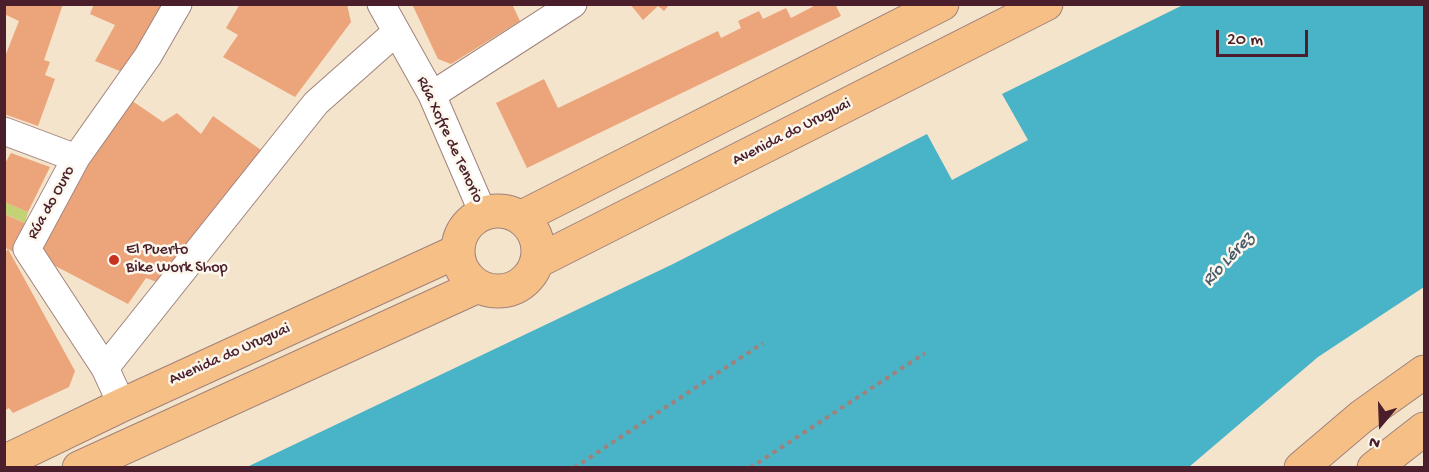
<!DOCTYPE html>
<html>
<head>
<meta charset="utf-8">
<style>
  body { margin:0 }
  #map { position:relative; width:1429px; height:472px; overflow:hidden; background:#f5e4cc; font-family:"Gochi Hand",sans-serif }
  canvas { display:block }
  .frame { position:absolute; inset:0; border:6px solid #4a1f2b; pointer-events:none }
  .north { position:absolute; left:1351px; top:394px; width:60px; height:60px; -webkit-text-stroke:4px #fbf7ec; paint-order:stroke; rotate:199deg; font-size:16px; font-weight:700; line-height:24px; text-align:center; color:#4a1f2b }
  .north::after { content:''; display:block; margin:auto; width:21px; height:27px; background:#4a1f2b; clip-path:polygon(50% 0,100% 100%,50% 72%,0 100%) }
  .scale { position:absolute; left:1216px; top:30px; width:92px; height:27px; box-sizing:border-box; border:3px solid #4a1f2b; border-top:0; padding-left:8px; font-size:18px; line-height:21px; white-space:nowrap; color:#4a1f2b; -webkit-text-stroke:4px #fbf7ec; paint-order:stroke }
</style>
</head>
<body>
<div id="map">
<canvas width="1429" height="472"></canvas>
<div class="frame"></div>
<div class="north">N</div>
<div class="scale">20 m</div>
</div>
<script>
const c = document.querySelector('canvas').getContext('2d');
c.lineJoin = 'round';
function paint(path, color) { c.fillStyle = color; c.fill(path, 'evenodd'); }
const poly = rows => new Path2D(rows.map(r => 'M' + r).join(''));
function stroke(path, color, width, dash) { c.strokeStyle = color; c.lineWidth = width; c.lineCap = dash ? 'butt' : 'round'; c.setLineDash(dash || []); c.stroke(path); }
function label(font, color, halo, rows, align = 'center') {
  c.font = font + ' "Gochi Hand",sans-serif'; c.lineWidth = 5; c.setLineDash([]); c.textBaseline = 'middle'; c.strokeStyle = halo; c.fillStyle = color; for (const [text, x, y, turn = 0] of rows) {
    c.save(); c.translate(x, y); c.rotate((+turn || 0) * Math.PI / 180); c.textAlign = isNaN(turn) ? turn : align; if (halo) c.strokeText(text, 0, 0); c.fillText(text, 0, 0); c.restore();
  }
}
paint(poly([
  [4,202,28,212,25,223,5,214]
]), '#c2d275');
paint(poly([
  [1183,5,1424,5,1424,287,1318,357,1189,467,247,467,673,264,927,134,952,180,1028,140,1002,94]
]), '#49b3c7');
paint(poly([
  [4,4,63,4,44,60,50,62,45,75,55,79,38,126,4,114,4,59,19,21,4,14],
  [94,4,169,4,147,42,142,39,134,52,139,55,127,74,95,61,115,25,90,14],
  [240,4,347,4,351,22,295,97,223,57,238,35,226,28],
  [412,4,512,4,520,21,451,64,438,59],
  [630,4,670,4,664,11,658,6,643,20],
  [818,4,835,4,841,16,527,168,496,103,544,79,558,108,718,31,721,38,741,28,738,21,759,11,763,19,786,8,791,18],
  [128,98,163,122,177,113,201,134,213,116,261,150,157,282,146,278,128,304,42,259,40,238],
  [11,153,50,167,28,212,4,202,4,165],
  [4,214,25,223,13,252,8,249,75,371,69,387,13,413,9,408,4,411,4,254,8,249,4,248]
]), '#eca47a');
const street = poly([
  [381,4,432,95,483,213],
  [432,95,573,4],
  [4,131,76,158],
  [105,368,316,103,395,33],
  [122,405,105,368,27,249,76,158,148,56,178,4]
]);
const highway = poly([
  '458 251a40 40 0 1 1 80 0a40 40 0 1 1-80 0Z',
  [522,217,942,4],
  [538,261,1046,4],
  [4,462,122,405,458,251],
  [79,468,478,286],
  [1301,468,1361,417,1424,372],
  [1374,468,1424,429]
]);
stroke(street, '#a0827c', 29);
stroke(highway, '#a0827c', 35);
stroke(poly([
  [574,468,763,343],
  [750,468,925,353]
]), '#a0827c', 4, [4.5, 4.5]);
stroke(street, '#fff', 27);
stroke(highway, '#f5bf86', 33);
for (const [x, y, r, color] of [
  [114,260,6,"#c8321e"]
]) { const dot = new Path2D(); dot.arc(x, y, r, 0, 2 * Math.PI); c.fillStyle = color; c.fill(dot); stroke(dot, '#fbf7ec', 2); }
label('16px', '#4a1f2b', '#fbf7ec', [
  ["Avenida do Uruguai",792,133,-27],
  ["Rúa Xofre de Tenorio",449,140,65],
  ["Rúa do Ouro",52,203,-61],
  ["Avenida do Uruguai",230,355,-24]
]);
label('16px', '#4a1f2b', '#fbf7ec', [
  ["El Puerto",126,251],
  ["Bike Work Shop",126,269]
], 'left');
label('italic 18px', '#4a5a69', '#fbf7ec', [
  ["Río Lérez",1229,260,-47]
]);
</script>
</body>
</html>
